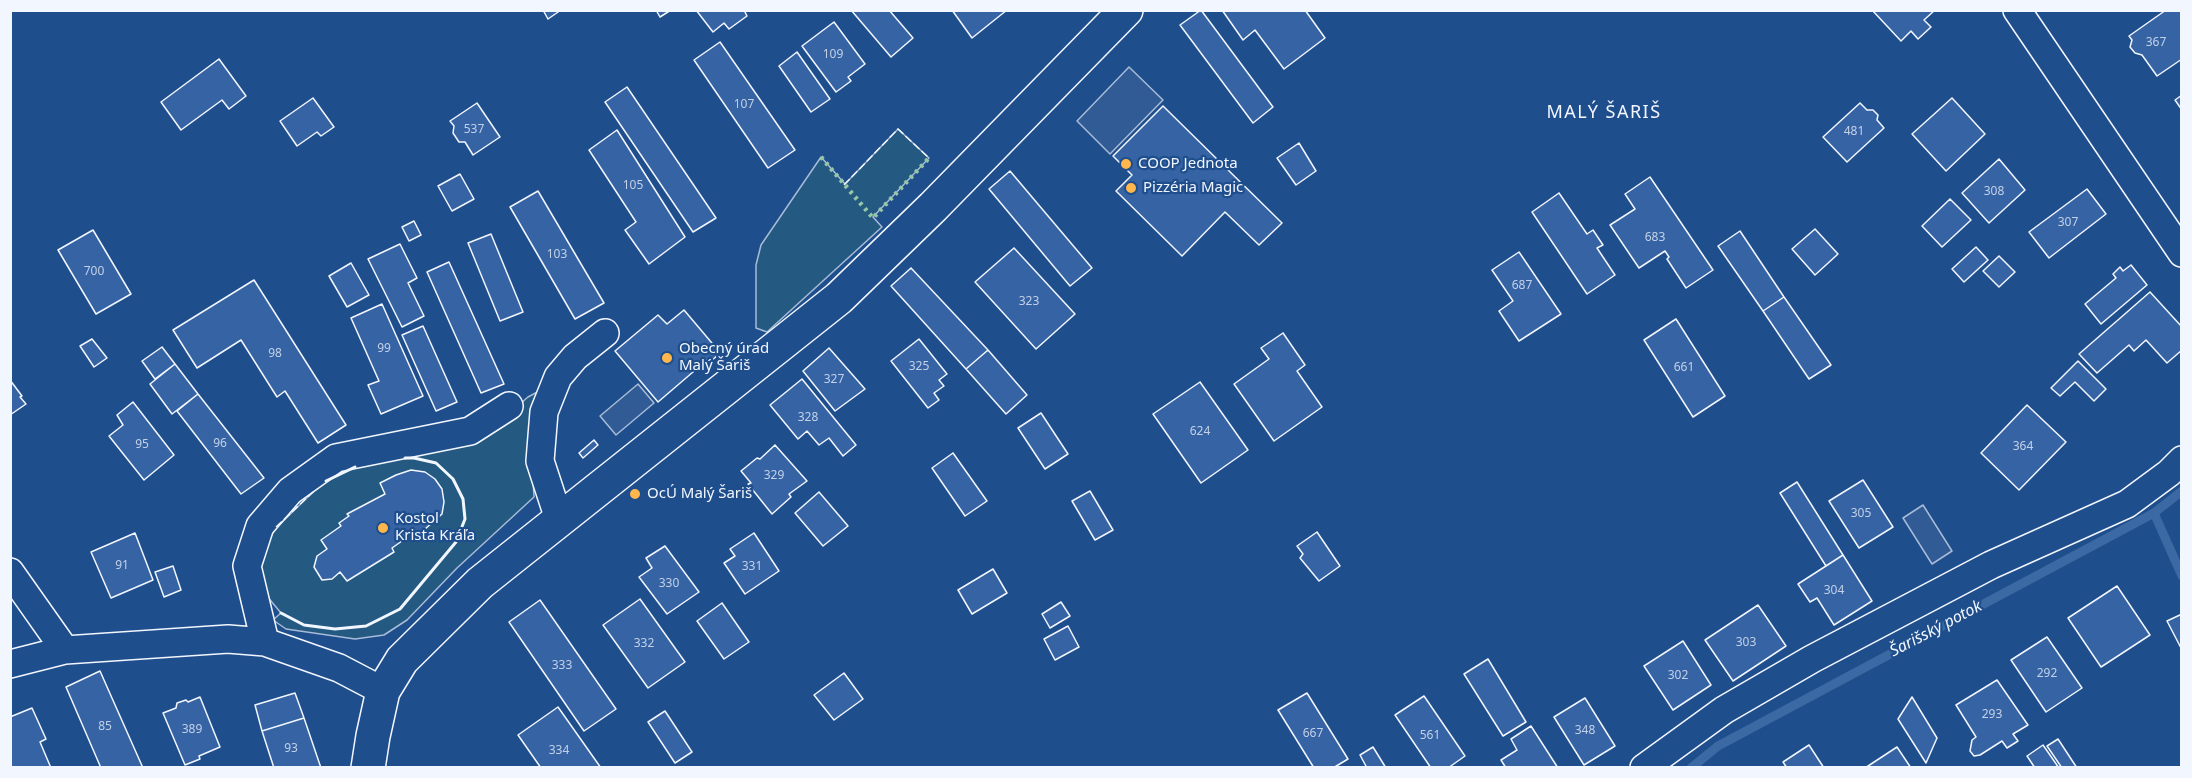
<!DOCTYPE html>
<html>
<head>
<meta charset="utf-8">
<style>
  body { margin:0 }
  #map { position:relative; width:2192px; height:778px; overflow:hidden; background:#1f4e8c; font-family:"Noto Sans",sans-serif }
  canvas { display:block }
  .frame { position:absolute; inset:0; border:12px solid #f2f6ff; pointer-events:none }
</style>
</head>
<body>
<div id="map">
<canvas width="2192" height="778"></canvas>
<div class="frame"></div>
</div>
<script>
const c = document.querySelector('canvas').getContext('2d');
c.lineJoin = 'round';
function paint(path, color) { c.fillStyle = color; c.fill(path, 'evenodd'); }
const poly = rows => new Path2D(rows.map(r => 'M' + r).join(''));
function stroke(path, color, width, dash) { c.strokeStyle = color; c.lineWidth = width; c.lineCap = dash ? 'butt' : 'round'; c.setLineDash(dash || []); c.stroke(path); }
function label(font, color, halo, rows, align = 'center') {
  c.font = font + ' "Noto Sans",sans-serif'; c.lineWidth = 4.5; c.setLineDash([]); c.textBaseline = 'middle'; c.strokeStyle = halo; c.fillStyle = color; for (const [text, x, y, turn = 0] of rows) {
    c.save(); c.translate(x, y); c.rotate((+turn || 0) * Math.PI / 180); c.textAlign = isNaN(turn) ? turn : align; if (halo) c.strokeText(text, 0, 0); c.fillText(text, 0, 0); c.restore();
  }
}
const green = poly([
  [898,129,929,158,873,217,882,227,767,332,756,328,756,265,761,245,821,157,845,184,898,129],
  [543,389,531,443,534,497,457,568,407,620,384,635,355,639,286,629,273,620,281,613,266,595,260,578,261,562,266,546,275,529,313,492,326,481,353,468,384,459,474,444,528,397,543,389]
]);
paint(green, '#245a82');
stroke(green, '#a8bbd7', 1.5);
const parking = poly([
  [1129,67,1163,100,1110,154,1077,121,1129,67],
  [638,384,654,403,616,435,600,416,638,384],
  [1923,505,1952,551,1932,564,1903,518,1923,505]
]);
paint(parking, '#305b95');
stroke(parking, '#a8bbd7', 1.5);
stroke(poly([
  [2154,513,2182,576],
  [1691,768,1718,746,2154,513,2182,491]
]), '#3b69a3', 9);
const building = poly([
  [543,10,561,10,548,19,543,10],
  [656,10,671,10,660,17,656,10],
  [696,10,744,10,747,16,729,29,724,23,713,32,696,10],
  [851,10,889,10,913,38,891,57,851,10],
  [952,10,1007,10,972,38,952,10],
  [1201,10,1273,107,1253,123,1180,25,1201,10],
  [1222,10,1305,10,1325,38,1284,69,1255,30,1243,40,1222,10],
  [1872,10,1935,10,1924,20,1931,27,1918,39,1911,31,1901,41,1872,10],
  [2166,10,2182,10,2182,59,2157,76,2142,55,2135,53,2130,47,2132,40,2129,36,2166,10],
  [834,22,865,64,848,77,851,81,836,92,802,46,834,22],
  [720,42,795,150,768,168,694,60,720,42],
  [797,52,830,99,811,112,779,66,797,52],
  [219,59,246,96,229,109,222,100,181,130,161,102,219,59],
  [627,87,716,218,693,232,605,102,627,87],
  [2182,95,2182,110,2175,100,2182,95],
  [313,98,334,127,321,136,317,132,297,146,280,121,313,98],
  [1952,98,1985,134,1946,171,1912,134,1952,98],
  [477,103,500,137,473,155,465,142,459,142,453,133,454,126,450,121,477,103],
  [1860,103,1867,110,1873,110,1878,115,1877,120,1884,128,1847,162,1823,137,1860,103],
  [1163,106,1282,223,1259,245,1225,212,1182,256,1116,191,1132,175,1113,156,1163,106],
  [617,130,685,237,649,264,625,230,636,222,589,150,617,130],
  [1299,143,1316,171,1296,185,1277,158,1299,143],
  [1999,159,2025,190,1989,223,1962,193,1999,159],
  [1010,171,1092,268,1070,286,989,189,1010,171],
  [460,174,474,199,452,211,438,186,460,174],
  [1650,177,1713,270,1686,288,1667,259,1669,257,1665,251,1639,268,1610,225,1635,209,1625,194,1650,177],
  [2087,189,2106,214,2049,258,2029,232,2087,189],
  [538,191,604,303,575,319,510,207,538,191],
  [1559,193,1587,234,1593,230,1603,245,1597,248,1615,275,1587,294,1532,212,1559,193],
  [1950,199,1971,220,1942,247,1922,226,1950,199],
  [414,221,421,235,409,241,402,227,414,221],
  [1815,229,1838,254,1815,275,1792,249,1815,229],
  [93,230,131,294,96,314,58,250,93,230],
  [1740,231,1784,297,1763,311,1718,246,1740,231],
  [491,234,523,312,500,321,468,243,491,234],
  [400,244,417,278,408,283,424,316,402,327,368,259,400,244],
  [1976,247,1988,260,1964,282,1952,269,1976,247],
  [1014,248,1075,314,1036,349,975,282,1014,248],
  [1519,252,1561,314,1519,341,1499,311,1513,301,1492,270,1519,252],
  [1999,256,2015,272,1999,287,1983,271,1999,256],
  [449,262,504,384,481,393,427,272,449,262],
  [351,263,369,295,347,307,329,276,351,263],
  [2131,265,2147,285,2101,324,2085,304,2116,278,2113,274,2120,267,2123,271,2131,265],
  [911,268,988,350,966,369,891,286,911,268],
  [254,280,346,425,318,443,285,391,277,397,241,340,197,368,173,330,254,280],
  [2150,292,2182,327,2182,350,2167,363,2146,340,2134,351,2129,345,2097,373,2079,354,2150,292],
  [1784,297,1831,365,1809,379,1763,311,1784,297],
  [382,304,423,396,381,414,368,385,379,381,351,318,382,304],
  [684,310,717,349,717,356,712,360,707,360,658,402,615,351,658,315,667,324,684,310],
  [1676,319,1725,396,1693,417,1644,340,1676,319],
  [423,326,457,402,436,411,402,335,423,326],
  [1283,333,1305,365,1297,371,1322,407,1274,441,1234,384,1269,359,1261,348,1283,333],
  [92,339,107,358,94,367,80,346,92,339],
  [919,339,947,374,939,380,944,386,934,393,939,400,928,408,891,361,919,339],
  [162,347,175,364,155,379,142,361,162,347],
  [829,348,865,389,835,411,803,371,829,348],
  [988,350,1027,395,1006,414,966,369,988,350],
  [2078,361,2106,389,2094,401,2075,382,2060,396,2051,388,2078,361],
  [175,364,198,394,172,414,150,384,175,364],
  [802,379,856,445,843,456,829,438,819,445,807,431,798,439,770,405,802,379],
  [10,380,22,396,20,397,26,404,10,415,10,380],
  [1200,382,1248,450,1201,483,1153,414,1200,382],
  [198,394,264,478,241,494,177,411,198,394],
  [133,402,174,455,144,480,109,436,123,425,117,415,133,402],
  [2027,405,2066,442,2019,490,1981,453,2027,405],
  [1041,413,1068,454,1045,469,1018,428,1041,413],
  [594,440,598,445,583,458,579,453,594,440],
  [775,445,807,481,789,494,791,497,772,514,748,484,751,483,741,471,757,458,760,459,775,445],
  [953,453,987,501,965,516,932,468,953,453],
  [411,470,425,472,435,479,442,489,444,502,442,514,416,537,410,531,400,537,402,541,392,548,394,552,347,581,340,572,332,579,322,580,314,567,317,556,327,549,321,540,341,526,339,523,349,516,347,514,385,494,380,483,396,475,411,470],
  [1863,480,1893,527,1859,548,1829,501,1863,480],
  [1797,482,1843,555,1826,566,1780,493,1797,482],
  [1090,491,1113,530,1095,540,1072,501,1090,491],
  [819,492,848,526,823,546,795,513,819,492],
  [1317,532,1340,566,1319,581,1300,558,1303,554,1297,546,1317,532],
  [135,533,153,580,111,598,91,552,135,533],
  [754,533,779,571,745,594,724,563,735,556,730,549,754,533],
  [665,546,699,592,667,614,639,577,652,568,646,558,665,546],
  [1843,555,1872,601,1834,625,1817,598,1810,602,1798,584,1843,555],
  [173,566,181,590,164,597,155,572,173,566],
  [993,569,1007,593,972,614,958,590,993,569],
  [2117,586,2150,635,2101,667,2068,618,2117,586],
  [640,599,685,662,648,688,603,625,640,599],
  [540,600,616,709,584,731,509,622,540,600],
  [1061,602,1070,616,1050,628,1042,614,1061,602],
  [722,603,749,642,724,659,697,621,722,603],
  [1758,605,1786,646,1733,681,1705,640,1758,605],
  [2182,614,2182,648,2181,648,2167,621,2182,614],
  [1068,626,1079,647,1055,660,1044,639,1068,626],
  [2047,637,2082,688,2046,712,2011,660,2047,637],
  [1683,641,1711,685,1673,710,1644,666,1683,641],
  [1488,659,1526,722,1503,736,1464,674,1488,659],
  [100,671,143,768,101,768,66,687,100,671],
  [844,673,863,699,834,720,814,695,844,673],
  [1997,680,2028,725,2013,734,2018,741,2007,748,2002,741,1980,755,1974,756,1970,751,1972,740,1976,737,1956,705,1997,680],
  [295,693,304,718,262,731,255,705,295,693],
  [1307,693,1348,759,1333,768,1314,768,1278,710,1307,693],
  [1424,696,1465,756,1448,768,1431,768,1395,715,1424,696],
  [200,697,220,747,199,756,200,759,185,765,163,713,176,708,177,703,186,700,188,702,200,697],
  [1912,697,1937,738,1926,763,1898,719,1912,697],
  [1585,698,1615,746,1584,765,1554,717,1585,698],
  [558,707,601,768,541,768,518,735,558,707],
  [32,708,46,739,40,742,51,768,10,768,10,717,32,708],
  [665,711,692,752,675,763,648,722,665,711],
  [304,718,321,768,274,768,262,731,304,718],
  [1531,726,1558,768,1506,768,1501,760,1517,750,1511,739,1531,726],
  [2058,739,2077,768,2062,768,2047,746,2058,739],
  [1809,745,1824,768,1787,768,1783,762,1809,745],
  [2043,745,2059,768,2035,768,2027,756,2043,745],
  [1373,747,1386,768,1367,768,1360,755,1373,747],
  [1897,747,1911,768,1865,768,1897,747]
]);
paint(building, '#3563a3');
stroke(building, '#f2f6ff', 1.5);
const minor = poly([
  [2017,10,2182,253],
  [559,519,540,461,544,412,558,377,575,357,605,333],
  [10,572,65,650],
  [265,642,247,566,260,526,290,491,336,458,470,431,509,406],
  [10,664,65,650,228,639,265,642,339,668,383,691],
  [1644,768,1724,710,1812,659,1991,565,2127,504,2169,473,2182,460]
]);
const tertiary = poly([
  [368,768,373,736,383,691,402,660,480,583,839,298,933,207,1126,10]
]);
stroke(minor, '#f2f6ff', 30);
stroke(tertiary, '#f2f6ff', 36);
stroke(minor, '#1f4e8c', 27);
stroke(tertiary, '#1f4e8c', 33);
stroke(poly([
  [821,157,873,218,929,158]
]), '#97c8a6', 4.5, [3, 4.5]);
stroke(poly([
  [844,185,898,129,929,158],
  [276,527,313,492]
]), '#f2f6ff', 1.5, [8, 3]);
stroke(poly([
  [326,481,355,467],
  [281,613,304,625,335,629,366,626,400,609,456,542,465,519,463,499,453,479,436,463,414,458,405,458]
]), '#f2f6ff', 3);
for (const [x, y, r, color] of [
  [1126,164,6,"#ffb74d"],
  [1131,188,6,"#ffb74d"],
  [667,358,6,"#ffb74d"],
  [635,494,6,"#ffb74d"],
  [383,528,6,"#ffb74d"]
]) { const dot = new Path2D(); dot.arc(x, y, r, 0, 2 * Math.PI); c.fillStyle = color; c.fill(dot); stroke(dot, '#1f4e8c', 2); }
label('12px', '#c3d1e8', null, [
  ["367",2156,43],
  ["109",833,55],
  ["107",744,105],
  ["537",474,130],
  ["481",1854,132],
  ["105",633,186],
  ["308",1994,192],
  ["307",2068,223],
  ["683",1655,238],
  ["103",557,255],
  ["700",94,272],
  ["687",1522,286],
  ["323",1029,302],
  ["99",384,349],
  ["98",275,354],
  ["325",919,367],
  ["661",1684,368],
  ["327",834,380],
  ["328",808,418],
  ["624",1200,432],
  ["96",220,444],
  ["95",142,445],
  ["364",2023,447],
  ["329",774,476],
  ["305",1861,514],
  ["91",122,566],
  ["331",752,567],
  ["330",669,584],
  ["304",1834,591],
  ["303",1746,643],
  ["332",644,644],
  ["333",562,666],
  ["292",2047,674],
  ["302",1678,676],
  ["293",1992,715],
  ["85",105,727],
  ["389",192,730],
  ["348",1585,731],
  ["667",1313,734],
  ["561",1430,736],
  ["93",291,749],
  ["334",559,751]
]);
label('15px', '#f2f6ff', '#1f4e8c', [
  ["COOP Jednota",1138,164],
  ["Pizzéria Magic",1143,188],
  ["Obecný úrad",679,349],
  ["Malý Šariš",679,366],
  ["OcÚ Malý Šariš",647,494],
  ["Kostol",395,519],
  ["Krista Kráľa",395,536]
], 'left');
label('italic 16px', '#f2f6ff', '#1f4e8c', [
  ["Šarišský potok",1936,629,-28]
]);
c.letterSpacing = '1.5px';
label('18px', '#f2f6ff', '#1f4e8c', [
  ["MALÝ ŠARIŠ",1604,113]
]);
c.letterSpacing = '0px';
</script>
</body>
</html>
